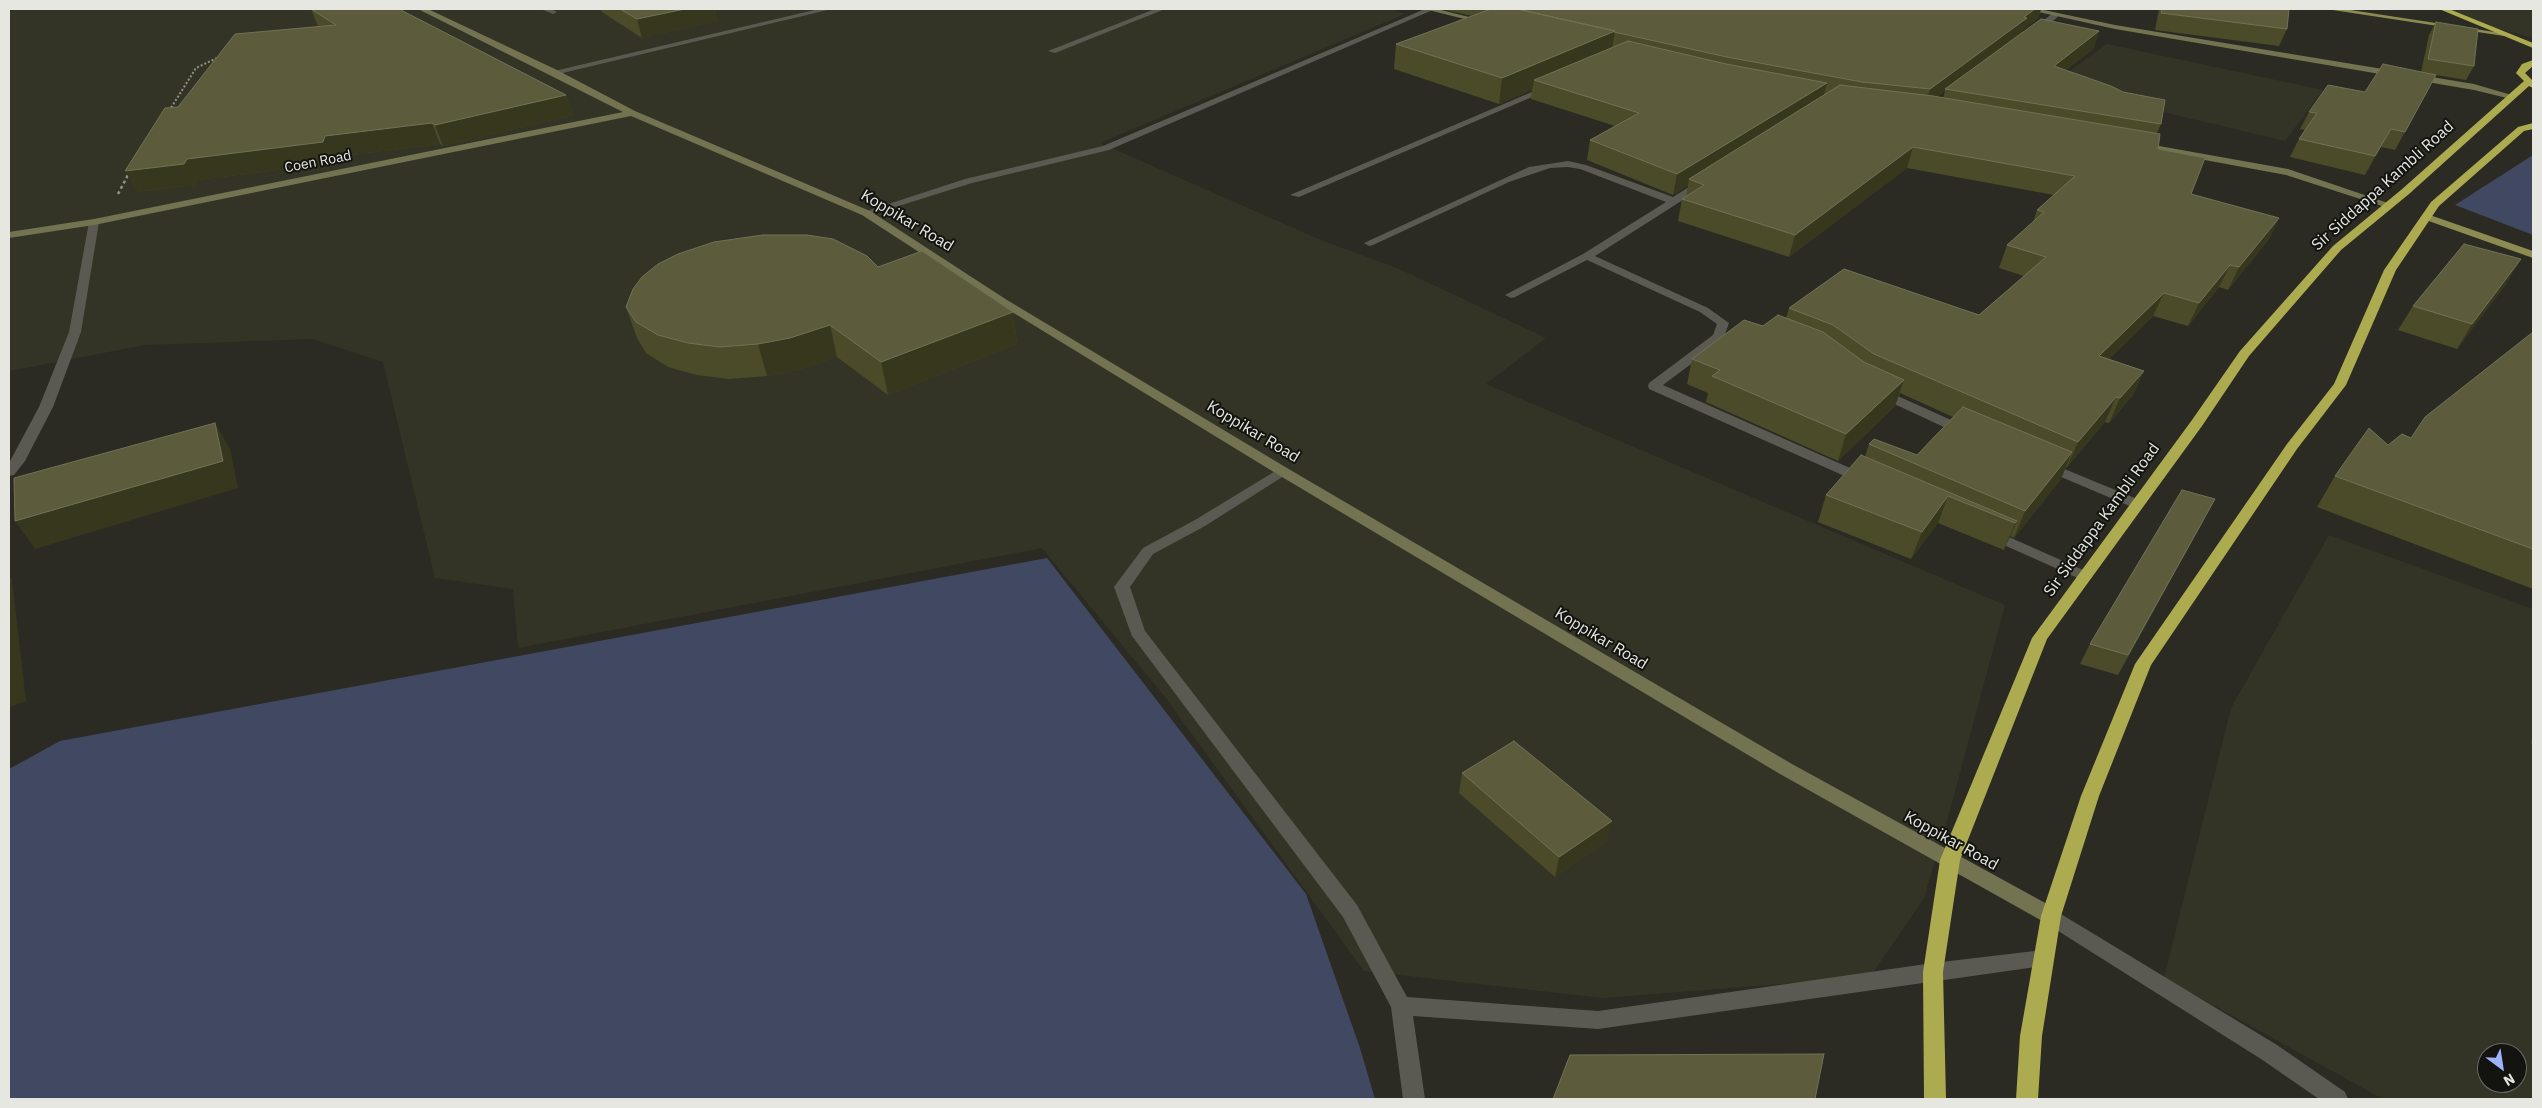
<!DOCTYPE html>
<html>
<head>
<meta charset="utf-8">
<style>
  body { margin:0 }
  #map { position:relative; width:2542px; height:1108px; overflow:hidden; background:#2b2b23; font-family:"IBM Plex Sans",sans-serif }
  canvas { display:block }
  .frame { position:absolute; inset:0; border:10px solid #e7e7e2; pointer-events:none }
  .north { position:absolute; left:2477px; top:1043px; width:50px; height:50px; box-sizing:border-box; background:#131310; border:1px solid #686864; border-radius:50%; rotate:149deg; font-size:14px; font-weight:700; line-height:20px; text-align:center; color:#e7e7e2 }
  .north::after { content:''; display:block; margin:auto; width:18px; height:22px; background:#9fb3fd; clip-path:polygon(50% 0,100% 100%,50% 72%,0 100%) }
</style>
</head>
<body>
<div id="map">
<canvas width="2542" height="1108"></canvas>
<div class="frame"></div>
<div class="north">N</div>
</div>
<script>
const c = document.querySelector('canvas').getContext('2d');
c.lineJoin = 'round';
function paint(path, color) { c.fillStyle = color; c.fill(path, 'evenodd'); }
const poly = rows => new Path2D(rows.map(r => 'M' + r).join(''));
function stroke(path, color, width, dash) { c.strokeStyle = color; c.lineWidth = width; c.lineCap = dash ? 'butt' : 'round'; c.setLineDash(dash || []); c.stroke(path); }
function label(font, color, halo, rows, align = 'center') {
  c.font = font + ' "IBM Plex Sans",sans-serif'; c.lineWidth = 4; c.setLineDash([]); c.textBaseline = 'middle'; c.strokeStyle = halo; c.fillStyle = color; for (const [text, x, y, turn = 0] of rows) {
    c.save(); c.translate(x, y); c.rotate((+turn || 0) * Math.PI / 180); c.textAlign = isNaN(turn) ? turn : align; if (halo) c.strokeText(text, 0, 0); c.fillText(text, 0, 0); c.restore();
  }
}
paint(poly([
  [21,9,1390,9,1405,14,1100,143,1323,241,1397,268,1546,338,1486,384,2005,605,1950,810,1924,898,1870,977,1603,998,1364,971,1165,697,1042,548,518,648,513,589,435,578,383,362,313,339,145,345,9,371,9,11],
  [2448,9,2533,9,2533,38,2496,28],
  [2107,44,2323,90,2285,141,2050,85],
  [2329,535,2533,609,2533,1099,2383,1099,2164,978,2231,708],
  [2487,1053,2517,1053,2517,1083,2487,1083]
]), '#343426');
paint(poly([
  [2533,155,2533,235,2455,205],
  [1047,558,1306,894,1360,1048,1375,1099,9,1099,9,769,60,741]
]), '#404862');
stroke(poly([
  [169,111,196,68,217,58],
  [127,177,129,173]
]), '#91918a', 2, [2, 2]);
stroke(poly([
  [118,194,128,175]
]), '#91918a', 2.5, [3, 3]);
paint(poly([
  [1991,529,2090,573,2093,576,2090,579,2080,579,1986,537,1984,534,1991,529]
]), '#5a5a52');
paint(poly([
  [541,9,551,9,557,12,553,14,541,9],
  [819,9,832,9,554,75,550,72,819,9],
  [1155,9,1165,9,1055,53,1048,51,1155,9],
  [1425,9,1435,9,1109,150,972,183,870,215,861,213,965,179,1103,146,1425,9],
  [2053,13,2060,15,2037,34,2031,34,2031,30,2053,13],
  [1546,86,1553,88,1299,197,1290,195,1546,86],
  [1568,161,1586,165,1673,197,1700,180,1708,180,1708,184,1595,256,1708,308,1729,323,1723,340,1663,385,1859,472,1861,475,1859,478,1849,478,1649,389,1648,386,1649,383,1713,335,1717,324,1700,312,1587,260,1515,297,1511,298,1505,295,1583,254,1666,202,1580,169,1568,167,1550,168,1509,182,1373,245,1369,246,1364,243,1529,167,1568,161],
  [94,219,99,222,81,332,53,407,25,461,14,475,9,476,9,463,39,407,69,332,89,222,94,219],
  [1880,388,1971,429,1973,432,1971,435,1961,435,1875,395,1874,392,1880,388],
  [2045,461,2142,501,2144,504,2137,508,2132,507,2040,468,2038,465,2045,461],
  [1282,467,1289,471,1287,474,1205,526,1153,554,1130,587,1145,631,1357,905,1407,997,1598,1011,1933,963,2043,950,2050,953,2053,959,2050,965,1598,1029,1413,1016,1425,1099,1403,1099,1391,1007,1343,917,1132,636,1114,587,1143,548,1195,520,1282,467],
  [2051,908,2277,1045,2345,1092,2348,1099,2319,1099,2261,1059,2044,922,2041,916,2044,910,2051,908]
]), '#5a5a52');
paint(poly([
  [418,9,428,9,557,70,635,111,870,211,1007,300,1287,468,1792,764,2058,910,2061,916,2058,922,2051,924,2044,922,1780,774,1277,474,999,304,862,215,631,116,94,225,9,238,9,232,94,219,623,112,418,9],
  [1424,9,1437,9,1489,22,1485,24,1424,9],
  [2025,9,2039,9,2115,25,2474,84,2515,96,2511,99,2474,90,2115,29,2025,9],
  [2148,144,2288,169,2394,205,2385,207,2286,175,2145,149,2145,145,2148,144]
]), '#737251');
paint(poly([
  [2326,9,2344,9,2508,34,2504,36,2326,9],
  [2427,214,2533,251,2533,258,2423,219,2423,215,2427,214]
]), '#8c8b51');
paint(poly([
  [2439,9,2449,9,2533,43,2533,48,2439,9],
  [2533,60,2533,66,2525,73,2533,81,2533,88,2529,86,2409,194,2341,250,2249,356,2202,426,2047,639,1960,860,1943,972,1946,1099,1924,1099,1923,972,1940,860,2032,638,2192,420,2240,351,2333,246,2401,190,2524,81,2516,73,2522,64,2533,60],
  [2533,123,2533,129,2524,131,2439,206,2396,270,2346,385,2297,449,2151,665,2099,796,2061,916,2042,1036,2038,1099,2016,1099,2020,1036,2041,916,2081,796,2135,664,2287,444,2334,384,2384,270,2431,202,2518,127,2533,123]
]), '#adab50');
paint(poly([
  [311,9,566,95,573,115,443,146,440,144,335,157,333,163,198,180,195,185,137,192,178,107,318,26],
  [600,9,714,9,717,21,642,38,602,12],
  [1441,9,2041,9,2038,18,2023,30,2022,32,2099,31,2093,49,2066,70,2161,124,2157,133,2158,149,2191,194,2279,218,2269,239,2228,290,2219,287,2188,326,2153,316,2109,359,2144,371,2133,395,2109,423,2105,422,2067,467,2066,467,2061,479,2014,538,2010,536,2004,550,1938,523,1911,559,1818,522,1826,495,1865,457,1869,444,1917,455,1953,417,1900,393,1895,406,1838,461,1706,402,1708,393,1687,384,1692,359,1763,326,1786,318,1789,308,1979,315,2024,276,1999,268,2007,245,2033,222,2037,210,2054,195,1907,168,1789,257,1678,221,1682,199,1686,197,1688,185,1673,195,1587,160,1590,140,1615,126,1531,99,1532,90,1499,104,1394,69,1396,44,1472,16],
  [1945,91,1943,98,1937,97],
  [2159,9,2289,9,2287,29,2279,46,2155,30],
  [2436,22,2474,66,2466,80,2436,75,2395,150,2381,147,2365,175,2290,157,2299,139,2305,130,2300,129,2309,112,2421,72,2429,35],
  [878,267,1013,312,1017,344,888,395,837,357,798,370,767,376,729,379,697,375,668,367,646,353,637,338,626,307],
  [2506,284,2457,349,2398,330,2413,306],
  [2533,332,2533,589,2317,507,2335,476,2388,445,2411,438],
  [2205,518,2118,675,2080,664,2090,644],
  [2533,737,2533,744,2531,743],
  [1462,773,1607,841,1555,877,1459,793]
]), '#4b4b29');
paint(poly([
  [685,9,714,9,717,21,642,38,637,19],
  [2035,9,2041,9,2038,18,2023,30,2022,34,1945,89,1945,91,1925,106,1930,89],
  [1615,31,1611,56,1534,80,1532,90,1499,104,1502,78],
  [2099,31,2093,49,2047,85,2054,66],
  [1827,83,1822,102,1689,179,1688,185,1673,195,1677,174],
  [566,95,573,115,443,146,435,125],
  [432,123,440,144,335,157,333,163,198,180,195,185,137,192,125,171,187,159,325,136],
  [2391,129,2381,147,2365,175,2375,156],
  [1913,147,1907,168,1789,257,1795,235],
  [2279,218,2269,239,2228,290,2239,267],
  [2521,259,2506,284,2457,349,2472,324],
  [2230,265,2219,287,2188,326,2199,303],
  [2164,293,2153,316,2088,380,2099,356],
  [1013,312,1017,344,888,395,881,362],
  [830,325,837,357,798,370,767,376,758,344],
  [2144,371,2133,395,2109,423,2120,398],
  [1904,380,1895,406,1838,461,1846,434],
  [2116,397,2105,422,2067,467,2078,442],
  [215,423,230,449,238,488,35,549,15,521],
  [2072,452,2061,479,2014,538,2025,511],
  [1948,496,1938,523,1911,559,1922,532],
  [2017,521,2005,548,2004,550,2015,523],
  [9,575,12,579,26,701,9,707],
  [1612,821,1607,841,1555,877,1559,857]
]), '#37371e');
const building = poly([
  [311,9,399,9,566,95,435,125,432,123,325,136,323,142,187,159,184,164,125,171,165,108,178,107,235,34,336,25,311,9],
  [620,9,685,9,637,19,620,9],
  [1491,9,1517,9,1615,31,1502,78,1396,44,1491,9],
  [1517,9,2035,9,2024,17,2027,18,1930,89,1862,82,1727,57,1614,32,1615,31,1517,9],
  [2162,9,2289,9,2287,29,2161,13,2162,9],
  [2041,19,2099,31,2054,66,2111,86,2123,92,2165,100,2161,124,1945,89,2041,19],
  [2436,22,2478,29,2474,66,2428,59,2436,22],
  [1628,41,1726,64,1827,83,1677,174,1590,140,1639,113,1534,80,1628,41],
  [2383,64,2436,75,2405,132,2391,129,2375,156,2299,139,2317,113,2309,112,2328,85,2365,92,2383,64],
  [1840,85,1933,96,2160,134,2158,149,2205,158,2191,194,2279,218,2239,267,2230,265,2199,303,2164,293,2099,356,2144,371,2120,398,2116,397,2078,442,1874,354,1833,325,1789,308,1844,269,1979,315,2046,257,2007,245,2044,212,2037,210,2075,176,1913,147,1795,235,1682,199,1704,185,1689,179,1840,85],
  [763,235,807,235,833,239,867,256,878,267,922,251,1013,312,881,362,830,325,790,338,758,344,720,347,688,343,658,335,636,322,626,307,633,289,642,277,658,264,678,254,714,242,763,235],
  [2464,244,2521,259,2472,324,2413,306,2464,244],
  [1778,315,1823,332,1864,362,1904,380,1846,434,1712,376,1720,370,1692,359,1744,320,1763,326,1778,315],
  [2533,332,2533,549,2335,476,2369,428,2388,445,2402,434,2411,438,2425,417,2533,332],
  [1963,407,2072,452,2025,511,1869,444,1874,439,1917,455,1963,407],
  [215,423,223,461,15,521,14,478,215,423],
  [1861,455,2017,521,2015,523,1948,496,1922,532,1826,495,1861,455],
  [2182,490,2215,499,2128,655,2090,644,2182,490],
  [1514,741,1612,821,1559,857,1462,773,1514,741],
  [1824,1054,1815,1099,1553,1099,1570,1055,1824,1054]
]);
paint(building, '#5c5c3d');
stroke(building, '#717157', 1);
label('14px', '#e7e7e2', '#131310', [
  ["Coen Road",318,162,-11]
]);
label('16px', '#e7e7e2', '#131310', [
  ["Sir Siddappa Kambli Road",2383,186,-42],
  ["Koppikar Road",907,221,31],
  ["Koppikar Road",1253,432,31],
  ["Sir Siddappa Kambli Road",2102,520,-54],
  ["Koppikar Road",1601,639,31],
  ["Koppikar Road",1951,841,29]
]);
</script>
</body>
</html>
